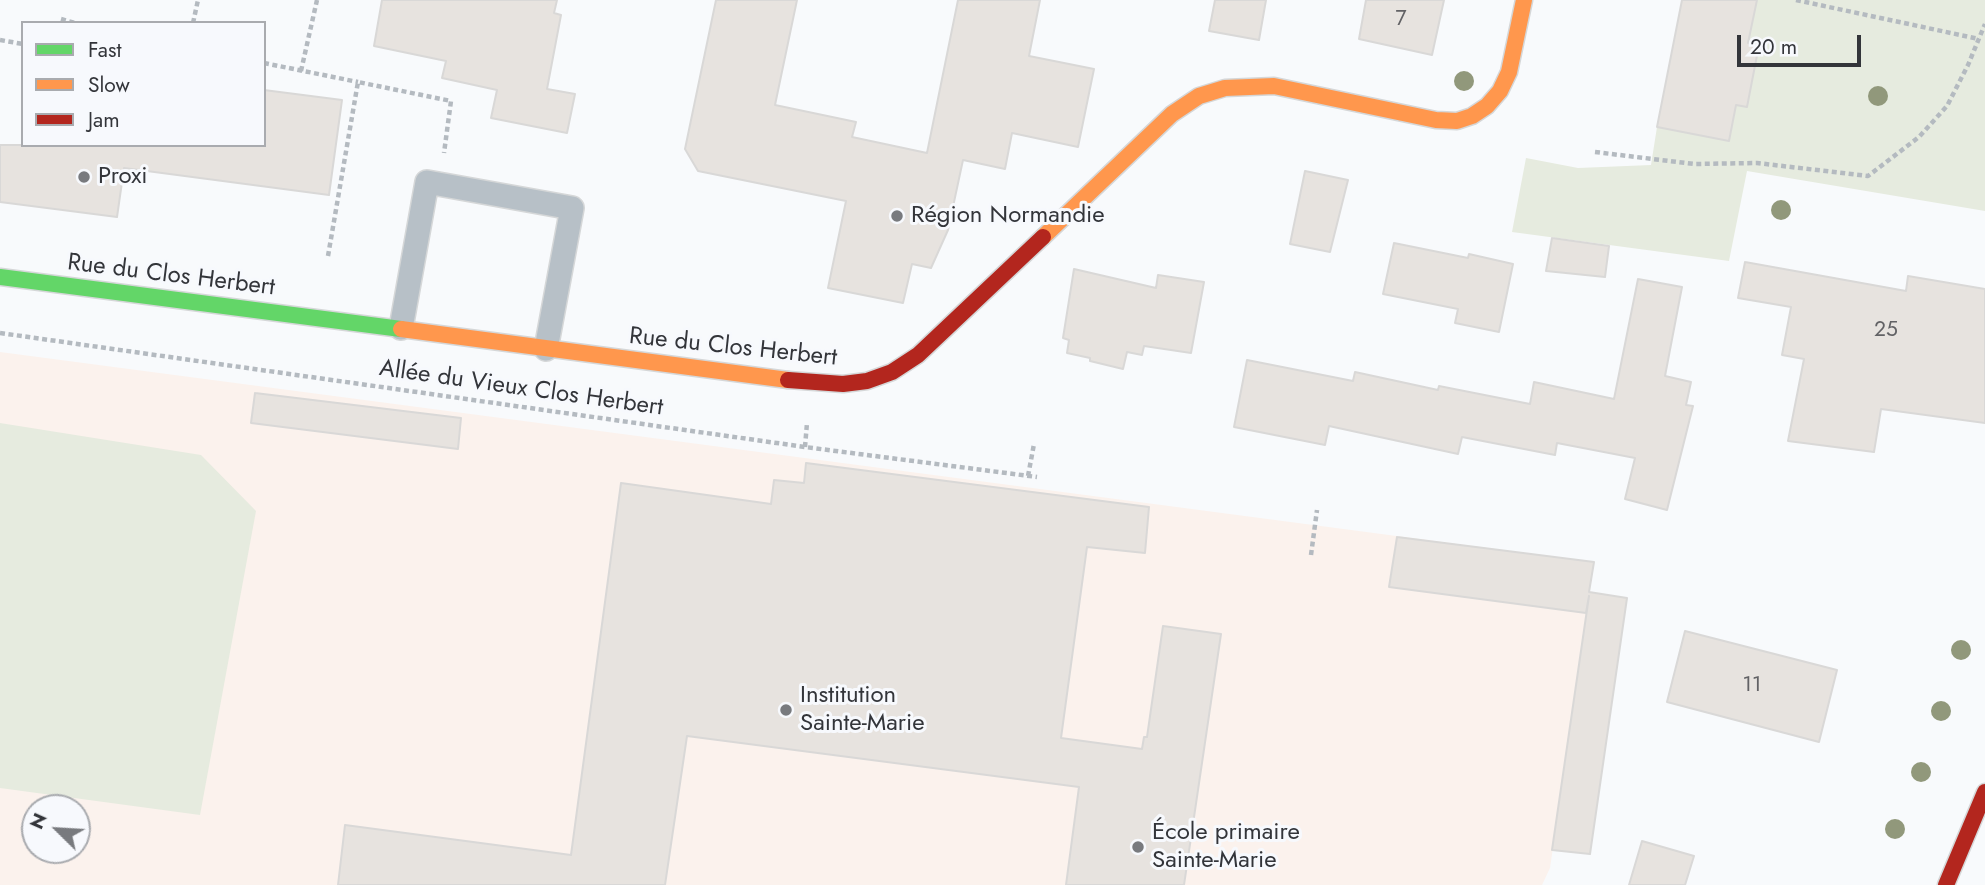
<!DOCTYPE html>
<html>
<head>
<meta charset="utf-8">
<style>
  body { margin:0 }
  #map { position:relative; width:1985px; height:885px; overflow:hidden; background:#f8fafc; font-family:Jost,sans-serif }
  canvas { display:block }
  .legend { position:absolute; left:21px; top:21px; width:245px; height:126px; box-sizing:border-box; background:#f7f9fd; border:2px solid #a9abaf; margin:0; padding:9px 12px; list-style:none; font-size:21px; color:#33353a }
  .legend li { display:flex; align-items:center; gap:14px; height:35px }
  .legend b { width:35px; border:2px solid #a9abaf }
  .north { position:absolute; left:21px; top:794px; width:70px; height:70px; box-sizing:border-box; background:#f7f9fd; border:2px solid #a9abaf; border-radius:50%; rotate:294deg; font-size:19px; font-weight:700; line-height:28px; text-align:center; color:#33353a }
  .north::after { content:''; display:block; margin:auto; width:24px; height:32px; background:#787a7e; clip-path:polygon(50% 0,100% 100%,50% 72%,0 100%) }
  .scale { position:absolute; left:1737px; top:35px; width:124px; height:32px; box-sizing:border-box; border:4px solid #33353a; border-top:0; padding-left:9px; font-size:21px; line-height:24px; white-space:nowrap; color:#33353a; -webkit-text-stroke:5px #f7f9fd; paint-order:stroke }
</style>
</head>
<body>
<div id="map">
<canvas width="1985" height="885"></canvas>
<ul class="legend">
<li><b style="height:9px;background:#63d668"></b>Fast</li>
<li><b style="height:9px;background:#ff974d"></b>Slow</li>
<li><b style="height:9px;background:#b3261e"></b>Jam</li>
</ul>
<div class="north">N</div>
<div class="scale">20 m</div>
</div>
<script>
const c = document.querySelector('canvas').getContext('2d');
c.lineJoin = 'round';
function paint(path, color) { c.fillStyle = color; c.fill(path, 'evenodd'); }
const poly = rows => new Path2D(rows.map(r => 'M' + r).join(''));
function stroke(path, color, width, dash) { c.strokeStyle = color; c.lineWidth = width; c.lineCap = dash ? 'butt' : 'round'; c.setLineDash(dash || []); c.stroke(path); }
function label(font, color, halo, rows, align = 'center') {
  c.font = font + ' Jost,sans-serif'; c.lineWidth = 6; c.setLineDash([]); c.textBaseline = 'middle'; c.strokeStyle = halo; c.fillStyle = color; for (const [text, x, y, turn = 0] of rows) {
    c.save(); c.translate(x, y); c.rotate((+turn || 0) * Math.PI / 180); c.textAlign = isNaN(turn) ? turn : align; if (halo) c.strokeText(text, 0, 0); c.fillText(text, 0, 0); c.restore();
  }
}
paint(poly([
  [0,352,1594,562,1550,868,1542,885,0,885],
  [35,808,77,808,77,850,35,850]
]), '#fbf2ed');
paint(poly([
  [1757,0,1985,0,1985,211,1747,171,1729,261,1512,232,1526,158,1578,168,1651,165,1657,127,1729,141,1736,105,1747,106,1759,46,1748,43],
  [0,423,201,455,256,511,200,815,0,788]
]), '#e6ebdf');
const building = poly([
  [382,0,557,0,554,13,561,15,547,89,575,94,567,133,491,118,497,90,442,78,446,61,374,46,382,0],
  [716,0,797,0,775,105,856,122,852,137,927,153,958,0,1040,0,1029,56,1094,69,1078,147,1012,133,1005,169,963,160,948,230,931,268,912,264,903,303,828,288,846,201,698,171,685,149,716,0],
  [1215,0,1266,0,1259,40,1209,31,1215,0],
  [1366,0,1444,0,1432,55,1359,39,1366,0],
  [1682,0,1757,0,1748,43,1759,45,1747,107,1736,105,1729,141,1657,127,1682,0],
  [264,90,342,100,329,195,124,168,117,217,0,202,0,145,264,145,264,90],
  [1305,171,1348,180,1330,252,1290,244,1305,171],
  [1552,238,1609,246,1605,277,1546,271,1552,238],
  [1394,243,1468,258,1469,254,1513,264,1499,332,1455,323,1458,309,1383,294,1394,243],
  [1745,262,1906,291,1908,276,1985,289,1985,423,1881,409,1874,452,1788,441,1804,359,1782,355,1791,307,1738,298,1745,262],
  [1074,269,1156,288,1158,275,1204,282,1191,353,1144,346,1142,355,1127,352,1123,369,1090,361,1090,358,1067,353,1069,340,1063,338,1074,269],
  [1638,279,1682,287,1665,376,1691,382,1686,405,1693,406,1667,510,1625,499,1635,458,1557,443,1555,455,1462,437,1458,454,1329,426,1325,445,1234,427,1247,360,1353,381,1355,372,1438,390,1439,386,1530,404,1534,382,1614,399,1638,279],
  [255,393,461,418,458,449,251,423,255,393],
  [806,463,1149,507,1145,553,1087,547,1061,738,1142,749,1144,737,1147,737,1163,626,1221,634,1184,885,1066,885,1079,787,687,736,665,885,338,885,345,825,571,855,621,483,771,504,774,480,804,483,806,463],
  [1397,537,1594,562,1589,592,1627,598,1590,854,1552,850,1589,596,1586,613,1389,587,1397,537],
  [1685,631,1837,670,1819,742,1667,702,1685,631],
  [1642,841,1694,856,1685,885,1629,885,1642,841]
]);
paint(building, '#e7e3df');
stroke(building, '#d9d8d7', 2);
const lane = poly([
  [401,328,427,182,572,208,546,349]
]);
const fast = poly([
  [0,277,401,329]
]);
const slow = poly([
  [1043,237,1172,114,1199,96,1225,88,1274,86,1436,120,1457,121,1472,116,1487,106,1500,91,1509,72,1524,0],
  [401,329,788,380]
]);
const jam = poly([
  [788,380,843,384,867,381,892,372,918,355,1043,237],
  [1946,885,1985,792]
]);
stroke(lane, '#d5d7d8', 26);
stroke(fast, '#d5d7d8', 19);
stroke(slow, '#d5d7d8', 19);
stroke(jam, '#d5d7d8', 19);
stroke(poly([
  [1796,0,1979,39],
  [61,19,75,23],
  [193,23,198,0],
  [0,40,23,44],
  [264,63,358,82],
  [301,71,317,0],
  [1595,152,1694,164,1757,163,1868,176,1919,137,1947,106,1968,65,1985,24],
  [328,256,358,82,451,101,444,153],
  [0,333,805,447,1037,477],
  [805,447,807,423],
  [1028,476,1034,444],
  [1311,555,1317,510]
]), '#b4bac0', 4.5, [5, 3.5]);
stroke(lane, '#b7c0c7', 23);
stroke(fast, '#63d668', 16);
stroke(slow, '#ff974d', 16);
stroke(jam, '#b3261e', 16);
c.fillStyle = '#91987b';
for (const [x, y] of [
  [1464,81],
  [1878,96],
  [1781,210],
  [1961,650],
  [1941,711],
  [1921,772],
  [1895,829]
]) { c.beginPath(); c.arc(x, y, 10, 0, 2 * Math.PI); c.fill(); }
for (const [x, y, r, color] of [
  [84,177,7,"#787a7e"],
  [897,216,7,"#787a7e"],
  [786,710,7,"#787a7e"],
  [1138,847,7,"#787a7e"]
]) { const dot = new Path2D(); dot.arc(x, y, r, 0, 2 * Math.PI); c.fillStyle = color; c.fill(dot); stroke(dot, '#f7f9fd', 2.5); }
label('21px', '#626265', null, [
  ["7",1401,20],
  ["25",1886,331],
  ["11",1752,686]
]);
label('24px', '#33353a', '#f7f9fd', [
  ["Proxi",98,177],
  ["Région Normandie",911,216],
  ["Institution",800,696],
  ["Sainte-Marie",800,724],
  ["École primaire",1152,833],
  ["Sainte-Marie",1152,861]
], 'left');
label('24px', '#33353a', '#f7f9fd', [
  ["Rue du Clos Herbert",171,276,7],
  ["Rue du Clos Herbert",733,348,6],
  ["Allée du Vieux Clos Herbert",521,389,8]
]);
</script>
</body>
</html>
